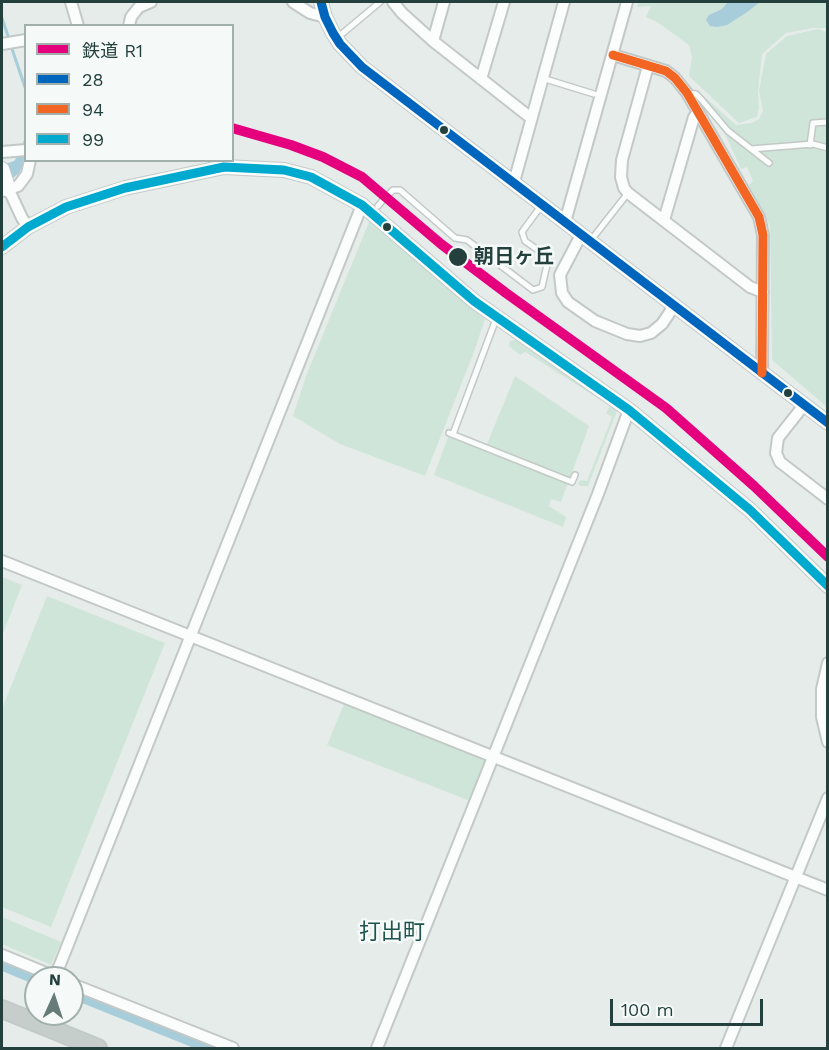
<!DOCTYPE html>
<html>
<head>
<meta charset="utf-8">
<style>
  body { margin:0 }
  #map { position:relative; width:829px; height:1050px; overflow:hidden; background:#e6ecea; font-family:"Work Sans","Noto Sans JP",sans-serif }
  canvas { display:block }
  .frame { position:absolute; inset:0; border:3px solid #23403c; pointer-events:none }
  .legend { position:absolute; left:24px; top:24px; width:210px; height:138px; box-sizing:border-box; background:#f5faf8; border:2px solid #a1b0ad; margin:0; padding:8px 10px; list-style:none; font-size:18px; color:#23403c }
  .legend li { display:flex; align-items:center; gap:12px; height:30px }
  .legend b { width:30px; border:2px solid #a1b0ad }
  .north { position:absolute; left:24px; top:966px; width:60px; height:60px; box-sizing:border-box; background:#f5faf8; border:2px solid #a1b0ad; border-radius:50%; rotate:3deg; font-size:16px; font-weight:700; line-height:24px; text-align:center; color:#23403c }
  .north::after { content:''; display:block; margin:auto; width:21px; height:27px; background:#677c79; clip-path:polygon(50% 0,100% 100%,50% 72%,0 100%) }
  .scale { position:absolute; left:610px; top:999px; width:153px; height:27px; box-sizing:border-box; border:3px solid #23403c; border-top:0; padding-left:8px; font-size:18px; line-height:21px; white-space:nowrap; color:#23403c; -webkit-text-stroke:4px #f5faf8; paint-order:stroke }
</style>
</head>
<body>
<div id="map">
<canvas width="829" height="1050"></canvas>
<div class="frame"></div>
<ul class="legend">
<li><b style="height:8px;background:#e5007d"></b>鉄道 R1</li>
<li><b style="height:8px;background:#0065bd"></b>28</li>
<li><b style="height:8px;background:#f26522"></b>94</li>
<li><b style="height:8px;background:#00a9ce"></b>99</li>
</ul>
<div class="north">N</div>
<div class="scale">100 m</div>
</div>
<script>
const c = document.querySelector('canvas').getContext('2d');
c.lineJoin = 'round';
function paint(path, color) { c.fillStyle = color; c.fill(path, 'evenodd'); }
const poly = rows => new Path2D(rows.map(r => 'M' + r).join(''));
function stroke(path, color, width, dash) { c.strokeStyle = color; c.lineWidth = width; c.lineCap = dash ? 'butt' : 'round'; c.setLineDash(dash || []); c.stroke(path); }
function label(font, color, halo, rows, align = 'center') {
  c.font = font + ' "Work Sans","Noto Sans JP",sans-serif'; c.lineWidth = 5; c.setLineDash([]); c.textBaseline = 'middle'; c.strokeStyle = halo; c.fillStyle = color; for (const [text, x, y, turn = 0] of rows) {
    c.save(); c.translate(x, y); c.rotate((+turn || 0) * Math.PI / 180); c.textAlign = isNaN(turn) ? turn : align; if (halo) c.strokeText(text, 0, 0); c.fillText(text, 0, 0); c.restore();
  }
}
paint(poly([
  [638,2,827,2,827,28,813,28,786,33,762,54,758,91,759,108,757,117,739,123,689,76,692,57,689,45,657,22,646,17,651,6,637,7],
  [818,29,827,32,827,407,772,360,770,226,749,185,753,181,747,167,741,169,725,134,690,90,697,90,736,125,752,123,759,119,763,111,759,91,766,54,787,36],
  [369,222,485,319,474,352,425,476,340,444,293,416,306,376],
  [516,340,617,411,588,486,580,486,578,483,581,480,587,481,612,417,606,413,610,406,527,353,525,352,520,355,509,346,510,341],
  [515,376,589,426,570,478,487,444],
  [448,437,568,483,561,502,551,499,549,506,566,517,563,527,434,475],
  [2,577,22,585,2,636],
  [47,596,165,643,51,927,2,907,2,709],
  [344,704,350,704,484,759,486,761,470,801,327,745],
  [2,917,61,942,51,965,2,944]
]), '#cfe5d9');
paint(poly([
  [728,2,760,2,747,12,727,25,717,27,710,26,706,20,709,15,722,9],
  [18,156,24,157,24,163,19,173,13,178,2,183,2,165,14,161],
  [2,959,50,978,36,978,36,985,2,971],
  [72,987,225,1048,194,1048,72,999]
]), '#a7ccda');
stroke(poly([
  [2,18,9,39],
  [11,46,26,90],
  [18,160,26,139]
]), '#a7ccda', 3);
const service = poly([
  [343,33,380,2],
  [542,78,594,94],
  [688,93,696,94,700,98,728,131,769,163],
  [810,145,813,123,828,122],
  [751,149,813,144,828,148],
  [390,193,393,190,400,190,455,238,467,240,533,290,542,287,548,260,545,255,525,241,522,232,541,206],
  [378,206,383,200],
  [595,235,628,193],
  [449,433,572,482,575,475],
  [453,434,496,319]
]);
const minor = poly([
  [71,2,78,26],
  [293,2,310,13,325,17],
  [393,2,402,13,433,41,531,118],
  [129,26,131,17,139,7,151,2],
  [433,41,444,2],
  [2,44,26,40],
  [613,55,666,71,675,78,687,93,759,217,763,235,762,373],
  [648,66,622,160,621,177,624,188,628,193,750,287,763,292],
  [481,79,504,2],
  [2,152,26,150],
  [514,182,564,2],
  [9,190,22,218,28,227],
  [2,191,18,186,27,174,30,160],
  [664,220,694,117,698,112],
  [565,222,627,2],
  [581,235,560,275,562,293,568,302,595,321,627,334,640,336,651,333,662,324,674,306],
  [804,405,778,438,776,453,780,462,828,499],
  [2,561,828,890],
  [828,663,822,689,822,717,828,742],
  [2,955,58,978],
  [55,977,362,205],
  [72,984,233,1048],
  [377,1048,598,494,629,410],
  [726,1048,828,798]
]);
const tertiary = poly([
  [321,2,325,17,333,33,340,44,362,67,828,423],
  [2,169,9,190],
  [2,247,28,227,66,207,125,188,224,167,284,170,311,177,362,205,474,301,629,410,750,510,828,586]
]);
const trunk = poly([
  [2,1009,98,1048]
]);
stroke(service, '#c3c9c7', 8);
stroke(minor, '#c3c9c7', 14);
stroke(tertiary, '#c3c9c7', 16);
stroke(trunk, '#c2cac9', 20);
stroke(service, '#fbfcfc', 5);
stroke(minor, '#fbfcfc', 10);
stroke(tertiary, '#fbfcfc', 14);
stroke(trunk, '#c6cecc', 16);
stroke(poly([
  [321,2,325,17,333,33,340,44,362,67,828,423]
]), '#0065bd', 9);
stroke(poly([
  [613,55,666,71,675,78,687,93,759,217,763,235,762,373]
]), '#f26522', 9);
stroke(poly([
  [2,247,28,227,66,207,125,188,224,167,284,170,311,177,362,205,474,301,629,410,750,510,828,586]
]), '#00a9ce', 9);
stroke(poly([
  [232,128,291,145,323,157,362,177,441,244,506,293,666,408,754,486,828,557]
]), '#e5007d', 10);
for (const [x, y, r, color] of [
  [444,130,5,"#23403c"],
  [387,227,5,"#23403c"],
  [458,257,10,"#23403c"],
  [788,393,5,"#23403c"]
]) { const dot = new Path2D(); dot.arc(x, y, r, 0, 2 * Math.PI); c.fillStyle = color; c.fill(dot); stroke(dot, '#f5faf8', 2); }
label('bold 20px', '#23403c', '#f5faf8', [
  ["朝日ヶ丘",474,257]
], 'left');
label('22px', '#1f534d', '#f5faf8', [
  ["打出町",392,933]
]);
</script>
</body>
</html>
